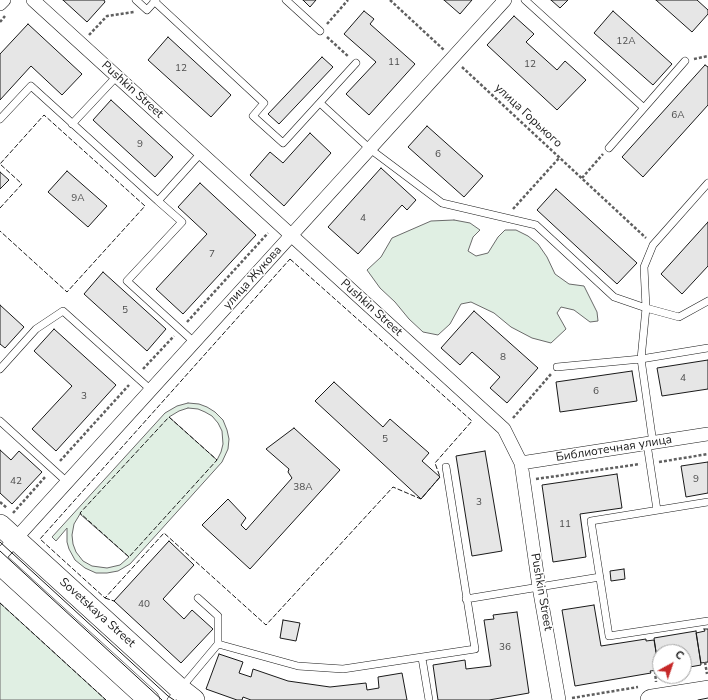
<!DOCTYPE html>
<html>
<head>
<meta charset="utf-8">
<style>
  body { margin:0 }
  #map { position:relative; width:708px; height:700px; overflow:hidden; background:#fff; font-family:"Nunito Sans",sans-serif }
  canvas { display:block }
  .north { position:absolute; left:652px; top:644px; width:40px; height:40px; box-sizing:border-box; background:#fff; border:1px solid #a3a3a3; border-radius:50%; rotate:40deg; font-size:11px; font-weight:700; line-height:16px; text-align:center; color:#1a1a1a }
  .north::after { content:''; display:block; margin:auto; width:14px; height:18px; background:#c62828; clip-path:polygon(50% 0,100% 100%,50% 72%,0 100%) }
</style>
</head>
<body>
<div id="map">
<canvas width="708" height="700"></canvas>
<div class="north">С</div>
</div>
<script>
const c = document.querySelector('canvas').getContext('2d');
c.lineJoin = 'round';
function paint(path, color) { c.fillStyle = color; c.fill(path, 'evenodd'); }
const poly = rows => new Path2D(rows.map(r => 'M' + r).join(''));
function stroke(path, color, width, dash) { c.strokeStyle = color; c.lineWidth = width; c.lineCap = dash ? 'butt' : 'round'; c.setLineDash(dash || []); c.stroke(path); }
function label(font, color, halo, rows, align = 'center') {
  c.font = font + ' "Nunito Sans",sans-serif'; c.lineWidth = 3; c.setLineDash([]); c.textBaseline = 'middle'; c.strokeStyle = halo; c.fillStyle = color; for (const [text, x, y, turn = 0] of rows) {
    c.save(); c.translate(x, y); c.rotate((+turn || 0) * Math.PI / 180); c.textAlign = isNaN(turn) ? turn : align; if (halo) c.strokeText(text, 0, 0); c.fillText(text, 0, 0); c.restore();
  }
}
const green = poly([
  [454,220,470,223,480,230,473,237,468,251,476,256,488,253,498,237,505,230,516,230,528,236,538,244,547,257,555,274,569,284,584,286,597,312,598,321,590,322,574,310,561,307,557,313,566,329,551,343,532,338,511,327,494,313,471,302,461,304,450,324,438,335,423,332,409,319,395,302,380,288,367,270,381,257,392,238,431,221,454,220],
  [188,403,199,404,207,407,215,412,223,420,227,430,229,439,228,449,222,462,130,564,118,571,107,573,96,573,85,568,75,560,69,549,67,542,67,528,56,541,52,537,165,413,177,406,188,403],
  [188,408,198,409,205,412,212,416,218,423,222,431,223,444,221,452,217,460,169,417,179,411,188,408],
  [80,514,129,557,120,565,107,568,92,566,83,561,76,552,73,544,72,535,74,524,80,514],
  [0,603,106,700,0,700,0,603]
]);
paint(green, '#e0efe3');
stroke(green, '#6a6a6a', 1);
const building = poly([
  [63,0,104,0,105,2,87,22,63,0],
  [303,0,316,0,310,7,303,0],
  [444,0,472,0,460,14,444,0],
  [551,0,568,0,560,8,551,0],
  [656,0,697,0,708,10,708,14,692,32,656,0],
  [364,11,374,19,370,24,415,64,369,115,346,94,376,62,344,34,364,11],
  [613,11,672,64,653,85,594,33,613,11],
  [514,16,534,34,526,42,557,70,565,61,586,80,557,110,487,45,514,16],
  [28,24,82,74,62,95,31,66,0,100,0,54,28,24],
  [168,37,231,95,211,117,148,60,168,37],
  [322,57,333,67,279,124,268,114,322,57],
  [705,65,708,67,708,105,643,177,622,157,705,65],
  [111,100,173,157,155,177,93,120,111,100],
  [427,126,483,176,464,197,408,147,427,126],
  [310,133,331,153,284,206,250,175,270,152,283,163,310,133],
  [381,168,416,200,407,210,402,205,358,254,328,227,381,168],
  [67,171,107,206,88,227,48,192,67,171],
  [0,172,9,180,0,189,0,172],
  [200,183,256,235,183,314,156,289,207,234,178,207,200,183],
  [556,189,637,263,617,284,537,210,556,189],
  [708,222,708,266,682,294,661,274,708,222],
  [103,272,166,329,147,351,84,294,103,272],
  [0,305,24,327,5,348,0,344,0,305],
  [474,311,538,368,507,403,490,388,500,377,472,352,460,365,441,348,474,311],
  [54,329,116,385,56,451,32,429,72,386,34,351,54,329],
  [708,360,708,389,662,396,657,368,708,360],
  [632,371,637,401,560,412,556,382,632,371],
  [334,382,383,427,390,419,429,453,422,461,440,477,421,499,315,401,334,382],
  [294,428,340,470,250,569,202,525,228,499,246,518,241,525,246,530,292,478,288,472,289,469,266,449,294,428],
  [0,450,11,460,19,451,42,472,12,504,0,493,0,450],
  [485,451,502,551,472,556,456,456,485,451],
  [708,462,708,493,686,497,681,466,708,462],
  [617,474,622,508,580,514,586,557,553,562,542,485,617,474],
  [169,541,194,565,163,599,184,619,192,610,213,629,181,663,114,601,169,541],
  [624,569,625,579,611,581,610,571,624,569],
  [594,605,601,646,646,639,646,641,654,640,659,670,650,671,651,673,575,686,562,610,594,605],
  [517,612,529,693,489,700,438,700,433,665,465,660,466,669,491,666,484,620,494,619,493,615,517,612],
  [283,620,300,623,296,641,280,638,283,620],
  [704,629,708,629,708,662,701,663,696,633,705,631,704,629],
  [696,631,701,665,684,668,684,652,660,652,659,672,654,638,696,631],
  [219,654,243,662,239,673,251,677,253,669,288,681,330,687,366,683,367,690,379,688,378,677,402,673,407,700,251,700,243,697,242,700,237,700,206,689,219,654]
]);
paint(building, '#e6e6e6');
stroke(building, '#1a1a1a', 1);
const lane = poly([
  [136,0,147,10,156,0],
  [286,0,320,31],
  [525,0,644,108],
  [154,1,264,103,253,116,283,143,356,63],
  [320,103,370,149,442,203,536,225,614,297,646,308,679,317,708,301],
  [0,119,31,86,158,201,201,153],
  [72,124,117,76],
  [609,148,685,61],
  [158,201,182,222,127,281,194,342],
  [557,367,641,359,708,348],
  [0,369,36,329,63,311,151,390],
  [0,421,67,482],
  [653,443,641,359,646,308,644,267,653,245,708,183],
  [647,444,657,510],
  [708,502,591,521,609,636,708,621],
  [198,598,218,616,218,644,298,666,343,669,475,649,446,467],
  [466,599,600,577],
  [422,658,429,700],
  [171,700,218,644]
]);
const street = poly([
  [33,0,504,429,521,463,539,587,559,700],
  [0,4,4,0],
  [521,463,708,434],
  [0,556,505,0]
]);
const primary = poly([
  [0,525,180,689,194,700],
  [0,564,149,700],
  [651,700,708,691]
]);
stroke(lane, '#1a1a1a', 8);
stroke(street, '#1a1a1a', 14);
stroke(primary, '#1a1a1a', 22);
stroke(poly([
  [390,0,444,50],
  [0,22,5,16],
  [327,24,348,0],
  [89,35,107,16,134,12],
  [327,37,349,57],
  [694,59,708,56],
  [462,67,646,238],
  [582,178,603,154],
  [513,209,560,157],
  [187,322,268,233],
  [143,369,174,336],
  [513,418,551,374],
  [60,461,129,385],
  [659,462,708,454],
  [536,479,640,464],
  [0,502,7,508],
  [13,513,46,476],
  [705,662,707,674],
  [655,671,656,682],
  [572,698,638,687]
]), '#5f5f5f', 2.5, [3, 2]);
stroke(lane, '#fff', 7);
stroke(street, '#fff', 13);
stroke(primary, '#fff', 21);
stroke(poly([
  [0,542,168,696,174,700],
  [0,551,162,700],
  [698,700,708,698]
]), '#1a1a1a', 1);
stroke(poly([
  [0,208,22,184,0,164,44,115,145,206,67,292,0,231],
  [290,259,472,421,435,463,440,477,421,499,393,487,266,625,164,533,105,598,40,539,290,259],
  [169,417,217,460,129,557,80,513,169,417],
  [105,598,114,601],
  [0,603,106,700]
]), '#1a1a1a', 1, [5, 2]);
label('10px', '#4d4d4d', null, [
  ["12А",626,42],
  ["11",394,63],
  ["12",530,65],
  ["12",181,69],
  ["6А",678,116],
  ["9",140,145],
  ["6",438,155],
  ["9А",78,199],
  ["4",363,219],
  ["7",212,255],
  ["5",125,311],
  ["8",503,358],
  ["4",683,379],
  ["6",596,392],
  ["3",84,397],
  ["5",385,440],
  ["9",696,480],
  ["42",16,482],
  ["38А",303,488],
  ["3",479,503],
  ["11",565,525],
  ["40",144,605],
  ["36",505,648]
]);
label('12px', '#1a1a1a', '#fff', [
  ["Pushkin Street",132,90,42],
  ["улица Горького",528,116,43],
  ["улица Жукова",253,278,-48],
  ["Pushkin Street",371,308,42],
  ["Библиотечная улица",614,449,-9],
  ["Pushkin Street",541,592,80],
  ["Sovetskaya Street",97,613,42]
]);
</script>
</body>
</html>
